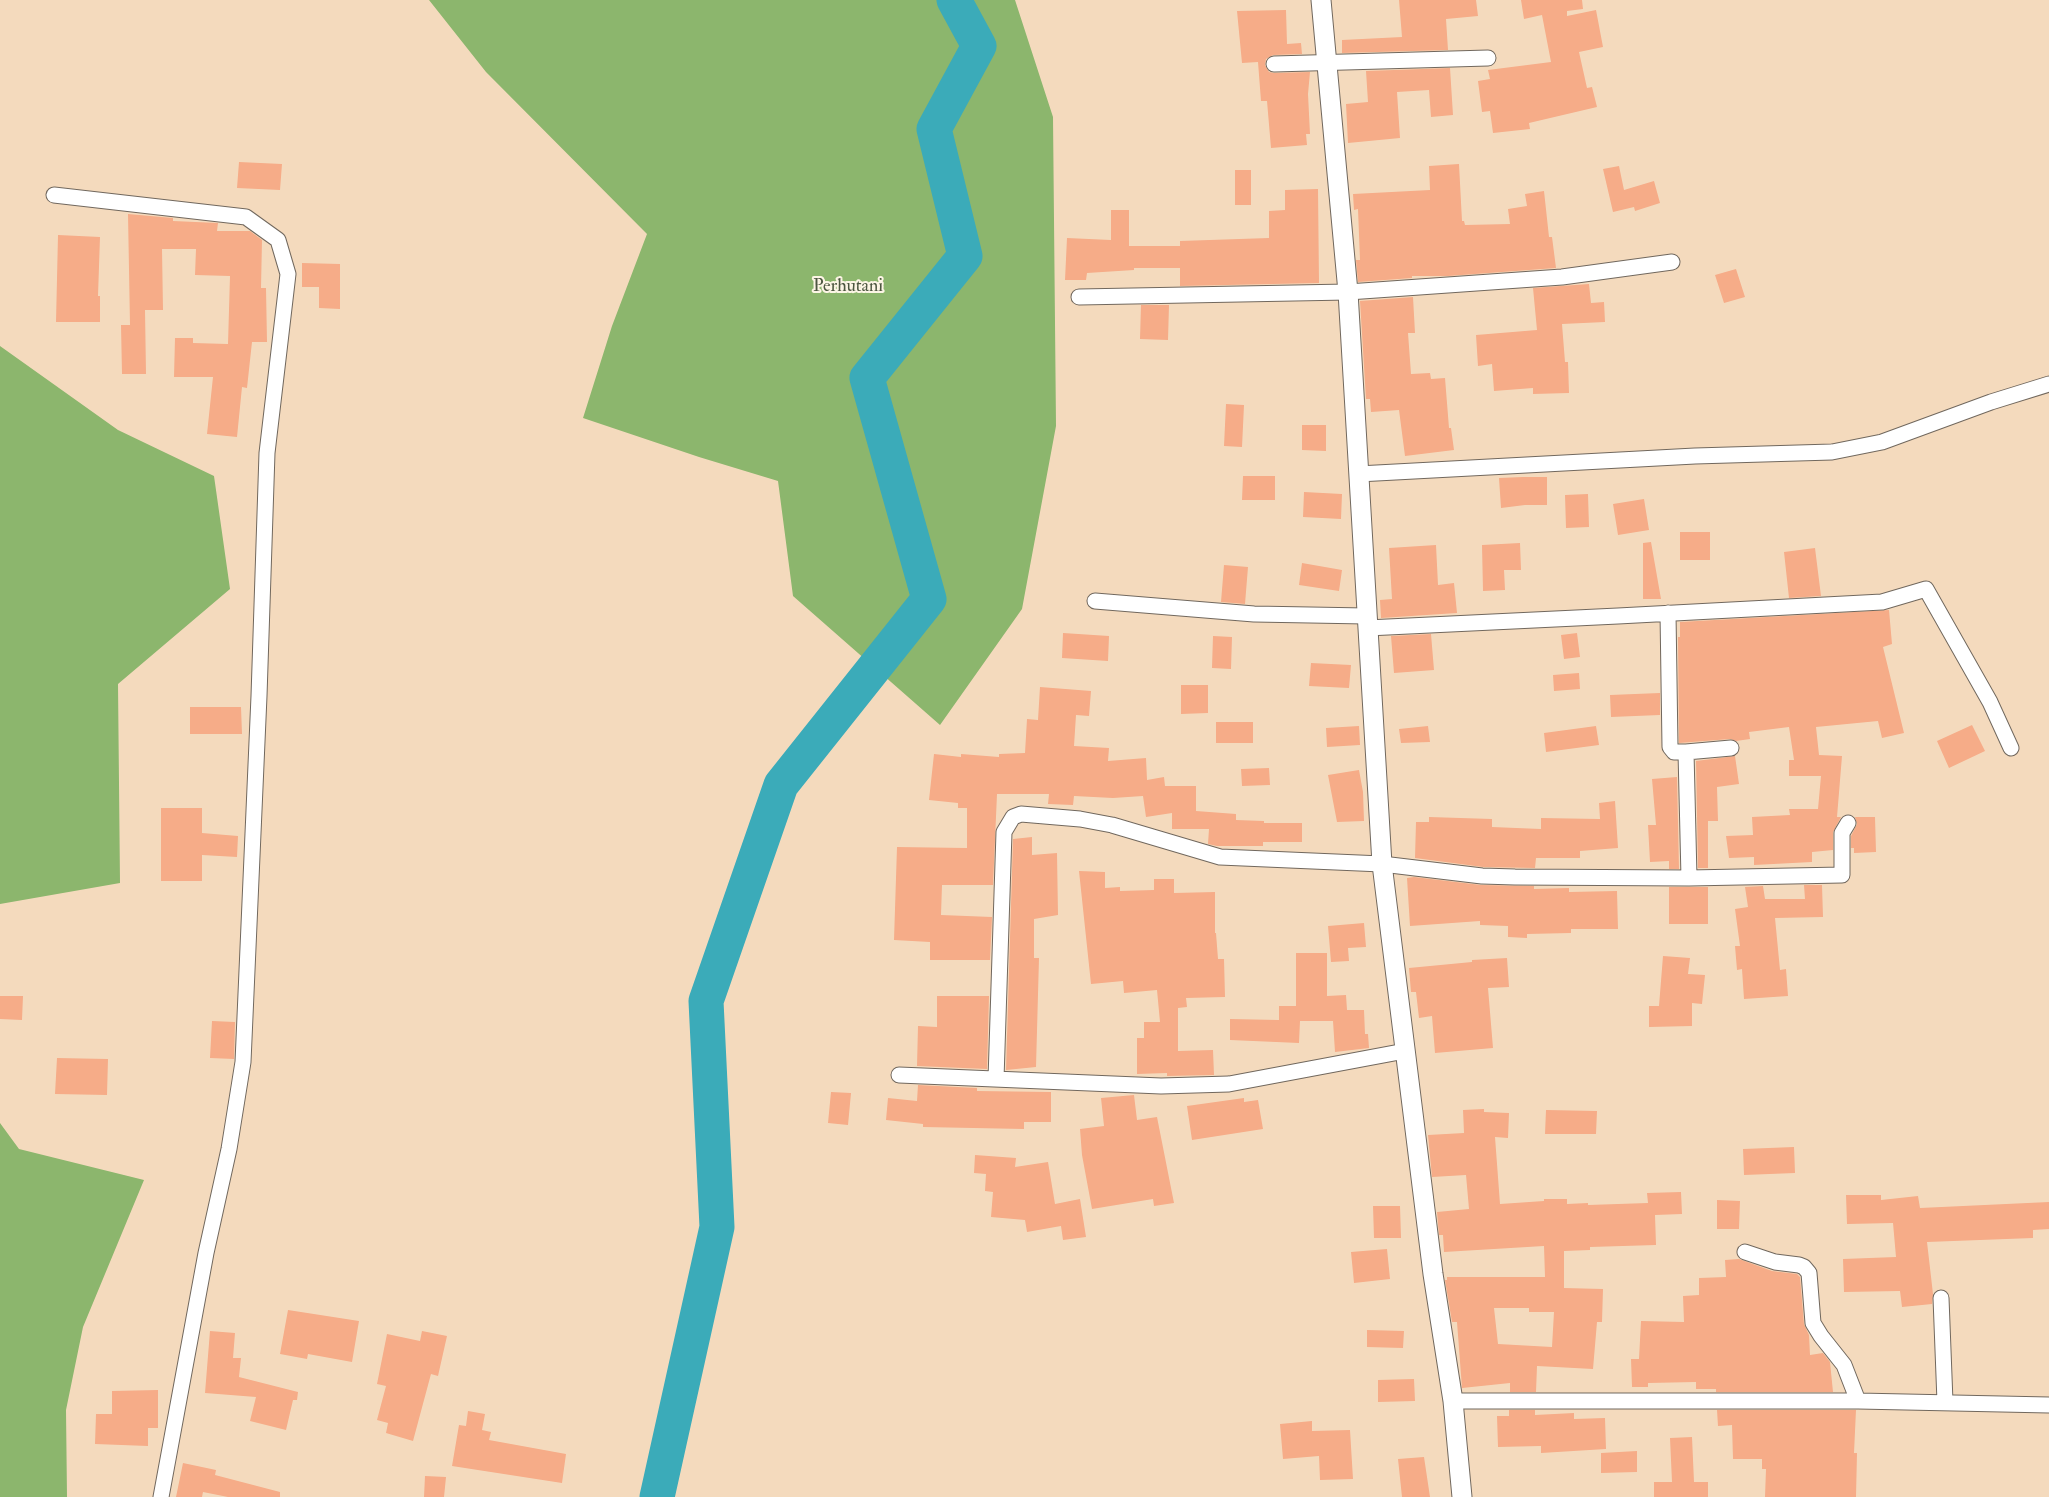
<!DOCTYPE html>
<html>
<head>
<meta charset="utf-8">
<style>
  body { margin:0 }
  canvas { display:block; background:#f4dabd }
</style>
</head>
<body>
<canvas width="2049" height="1497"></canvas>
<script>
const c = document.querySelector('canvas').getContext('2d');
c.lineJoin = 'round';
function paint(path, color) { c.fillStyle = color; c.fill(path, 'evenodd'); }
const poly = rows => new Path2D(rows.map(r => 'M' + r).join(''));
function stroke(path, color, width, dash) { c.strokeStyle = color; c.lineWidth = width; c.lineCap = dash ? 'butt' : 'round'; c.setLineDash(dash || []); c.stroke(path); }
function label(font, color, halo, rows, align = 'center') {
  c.font = font + ' "IM FELL Double Pica",serif'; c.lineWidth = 4; c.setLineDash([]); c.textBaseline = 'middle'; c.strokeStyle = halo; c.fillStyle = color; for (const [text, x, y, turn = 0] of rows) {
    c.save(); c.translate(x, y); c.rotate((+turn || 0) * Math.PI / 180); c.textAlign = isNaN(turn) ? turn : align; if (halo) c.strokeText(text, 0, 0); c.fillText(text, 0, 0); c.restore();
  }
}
paint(poly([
  [429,0,1015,0,1053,117,1056,426,1022,609,940,725,793,596,778,481,699,457,583,418,612,326,647,234,486,72],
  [0,346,118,430,214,476,230,589,118,684,120,883,0,904],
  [0,1123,19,1149,144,1180,83,1327,66,1410,67,1497,0,1497]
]), '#8cb66d');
stroke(poly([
  [657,1497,717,1227,706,1001,781,785,929,599,867,378,965,256,934,129,979,46,954,0]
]), '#3babb9', 35);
paint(poly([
  [1399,0,1476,0,1478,16,1446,19,1448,50,1342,53,1342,40,1402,37],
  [1521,0,1582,0,1583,9,1567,11,1567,16,1596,10,1603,47,1579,52,1587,88,1592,87,1597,107,1529,123,1530,129,1493,133,1490,111,1482,112,1478,81,1490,79,1488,70,1551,62,1542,15,1524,19],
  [1286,10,1287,44,1301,43,1302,54,1273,55,1266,59,1265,65,1269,72,1274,73,1310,72,1308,94,1310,134,1306,134,1307,145,1271,148,1267,101,1261,101,1258,62,1242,63,1237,11],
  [1450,68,1453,115,1431,117,1429,90,1397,92,1400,138,1348,143,1346,104,1368,102,1366,71],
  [239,162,282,164,280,190,237,188],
  [1459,164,1462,221,1464,221,1465,225,1510,224,1508,209,1527,206,1525,194,1544,191,1549,237,1552,237,1556,268,1448,276,1412,276,1412,278,1358,282,1356,260,1360,260,1358,209,1354,210,1353,194,1430,190,1429,166],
  [1619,166,1624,190,1654,181,1660,203,1635,211,1634,207,1613,212,1603,169],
  [1235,170,1251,170,1251,205,1235,205],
  [1318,189,1319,283,1180,286,1180,268,1134,268,1134,270,1087,273,1086,280,1065,280,1067,238,1111,240,1111,210,1129,210,1129,246,1180,246,1180,241,1269,238,1269,211,1285,210,1285,190],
  [128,214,173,218,173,221,218,223,217,231,250,231,262,240,261,288,266,288,267,342,252,342,247,388,242,387,237,437,207,434,213,377,174,377,175,338,193,338,193,343,228,344,230,276,195,275,196,249,162,249,163,310,145,310,146,374,122,374,121,325,130,325],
  [58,235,100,237,98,296,100,296,100,322,56,322],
  [302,263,340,264,340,309,319,308,319,287,302,287],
  [1736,269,1745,297,1724,303,1715,275],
  [1589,284,1591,303,1604,302,1605,322,1562,324,1565,362,1568,362,1569,393,1533,394,1533,388,1494,391,1492,364,1478,366,1476,335,1537,330,1533,288],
  [1413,297,1415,333,1408,333,1411,374,1430,373,1431,379,1445,378,1449,428,1451,428,1454,450,1405,456,1399,410,1371,412,1370,399,1366,399,1360,301],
  [1141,305,1169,305,1168,340,1140,339],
  [1226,404,1244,405,1242,447,1224,446],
  [1302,425,1326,425,1326,451,1302,450],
  [1243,476,1275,476,1275,500,1242,500],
  [1523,477,1547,477,1547,505,1525,505,1501,508,1499,478],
  [1304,492,1342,494,1341,519,1303,517],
  [1588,494,1589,527,1566,528,1565,495],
  [1644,499,1649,530,1618,535,1613,504],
  [1680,532,1710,532,1710,560,1680,560],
  [1651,542,1661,599,1643,599,1643,543],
  [1520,543,1521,570,1504,570,1505,590,1483,591,1482,545],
  [1436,545,1438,585,1454,583,1457,613,1381,618,1380,600,1392,599,1389,548],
  [1815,548,1821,596,1789,598,1784,552],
  [1302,563,1342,570,1339,591,1299,585],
  [1224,565,1248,567,1245,604,1221,602],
  [1889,610,1892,644,1883,647,1904,733,1882,738,1878,721,1816,727,1819,755,1842,756,1837,817,1841,817,1833,832,1833,850,1812,852,1812,862,1754,865,1754,857,1729,858,1726,836,1753,835,1752,817,1790,815,1789,809,1818,809,1821,776,1789,776,1789,760,1794,760,1789,727,1749,732,1750,739,1736,741,1730,739,1679,743,1678,637,1680,637,1680,622],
  [1063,633,1109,636,1108,661,1062,658],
  [1577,633,1580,657,1564,659,1561,635],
  [1431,634,1434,670,1394,673,1391,636],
  [1213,636,1232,637,1231,669,1212,668],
  [1311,663,1351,665,1349,688,1309,686],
  [1579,673,1580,689,1554,691,1553,675],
  [1181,685,1208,685,1208,713,1181,714],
  [1040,687,1091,691,1089,716,1076,715,1074,746,1109,748,1108,761,1146,758,1147,780,1164,777,1165,786,1196,786,1196,811,1236,814,1236,820,1264,821,1264,823,1302,823,1302,842,1263,842,1263,846,1217,846,1208,844,1209,829,1172,829,1172,813,1146,817,1143,796,1113,798,1074,796,1073,805,1048,804,1049,794,997,794,993,885,942,885,941,915,992,917,990,960,930,960,930,942,894,940,897,847,967,848,967,808,958,808,958,803,929,800,934,754,961,757,961,754,999,757,999,754,1025,753,1027,719,1038,720],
  [1660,693,1660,715,1611,717,1610,695],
  [190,707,241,707,242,734,190,734],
  [1216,722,1253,722,1253,743,1216,743],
  [1972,725,1985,751,1949,768,1937,741],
  [1359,726,1360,745,1327,747,1326,728],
  [1428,726,1430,742,1401,743,1399,729],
  [1596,726,1599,745,1546,752,1544,733],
  [1735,756,1739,784,1717,787,1718,821,1708,821,1708,868,1698,868,1696,761],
  [1269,768,1270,785,1242,786,1241,769],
  [1359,770,1363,792,1364,821,1337,822,1328,775],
  [1677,777,1679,869,1669,869,1669,861,1650,862,1648,825,1656,825,1652,779],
  [1615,801,1618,848,1580,851,1580,858,1536,858,1535,868,1483,867,1415,858,1416,822,1429,822,1429,817,1492,819,1492,827,1541,829,1541,818,1600,819,1599,803],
  [161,808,202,808,202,833,238,836,237,857,202,855,202,881,161,881],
  [1855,817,1875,817,1876,852,1854,853,1854,848,1851,848,1851,836,1857,824],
  [1032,837,1032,855,1057,853,1058,915,1034,919,1034,958,1039,958,1036,1067,1006,1070,1013,839],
  [1079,871,1105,872,1105,888,1120,887,1120,891,1154,890,1154,879,1174,879,1174,893,1215,892,1215,933,1216,933,1218,959,1224,959,1225,997,1186,998,1187,1007,1178,1008,1178,1051,1213,1050,1214,1075,1167,1076,1167,1073,1137,1074,1137,1038,1144,1038,1144,1022,1160,1022,1157,990,1124,993,1123,981,1091,984],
  [1414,877,1481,885,1534,886,1534,889,1569,888,1569,892,1617,891,1618,929,1571,929,1571,933,1527,934,1527,938,1508,937,1508,926,1480,925,1480,921,1410,926,1407,878],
  [1804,885,1822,885,1823,917,1775,918,1780,970,1786,969,1788,996,1744,999,1742,969,1737,970,1735,946,1740,946,1735,909,1748,907,1745,887,1763,886,1765,899,1805,899],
  [1669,887,1708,887,1708,924,1669,924],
  [1364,923,1366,947,1348,948,1349,961,1331,962,1328,926],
  [1296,953,1327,953,1327,996,1346,995,1347,1010,1364,1010,1365,1034,1368,1034,1369,1048,1335,1052,1333,1021,1300,1021,1299,1043,1230,1040,1230,1019,1279,1020,1279,1006,1296,1006],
  [1663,956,1690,958,1688,974,1705,975,1702,1004,1692,1003,1692,1026,1649,1027,1649,1006,1659,1006],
  [1507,958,1509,987,1488,988,1493,1048,1435,1053,1432,1016,1419,1018,1416,992,1411,992,1409,968,1472,962,1472,960],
  [0,996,23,996,22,1020,0,1019],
  [937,996,989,996,987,1069,917,1066,918,1026,937,1027],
  [212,1021,235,1022,234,1059,210,1058],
  [57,1058,108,1059,107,1095,55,1094],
  [918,1085,977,1088,977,1091,1051,1092,1051,1122,1024,1122,1024,1129,923,1127,923,1124,886,1120,888,1098,917,1101],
  [831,1092,851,1093,848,1125,828,1123],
  [1134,1095,1137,1120,1157,1117,1174,1203,1154,1206,1153,1199,1092,1209,1082,1155,1080,1129,1104,1126,1101,1098],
  [1244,1098,1244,1102,1258,1100,1263,1129,1192,1140,1187,1106],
  [1484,1109,1484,1112,1509,1113,1508,1138,1495,1137,1500,1204,1544,1201,1544,1199,1567,1199,1567,1204,1588,1203,1588,1205,1648,1203,1647,1193,1681,1192,1682,1214,1655,1215,1656,1245,1590,1247,1590,1250,1564,1251,1564,1288,1603,1289,1602,1322,1597,1322,1593,1369,1537,1366,1536,1392,1510,1392,1510,1383,1462,1388,1457,1322,1452,1322,1445,1280,1447,1280,1447,1277,1545,1277,1544,1246,1444,1252,1443,1235,1439,1235,1437,1212,1469,1209,1466,1175,1432,1177,1428,1135,1464,1133,1463,1110],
  [1494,1308,1529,1308,1529,1312,1554,1312,1552,1347,1498,1344],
  [1546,1110,1597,1111,1596,1134,1545,1134],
  [1794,1147,1795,1173,1744,1175,1743,1149],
  [975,1155,1016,1158,1015,1167,1048,1162,1055,1204,1080,1199,1086,1237,1063,1240,1061,1226,1027,1232,1025,1220,991,1217,993,1192,985,1191,986,1174,974,1173],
  [1846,1195,1881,1195,1881,1200,1918,1196,1920,1208,2049,1202,2049,1229,2033,1230,2033,1238,1927,1242,1933,1294,1932,1304,1902,1307,1900,1291,1844,1292,1843,1259,1896,1257,1893,1223,1847,1224],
  [1717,1200,1740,1201,1739,1229,1717,1229],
  [1373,1206,1400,1206,1401,1238,1374,1238],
  [1387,1249,1390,1279,1354,1283,1351,1252],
  [1739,1259,1772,1271,1797,1274,1800,1277,1804,1324,1809,1335,1810,1355,1823,1353,1830,1362,1833,1392,1716,1392,1716,1389,1696,1389,1696,1382,1648,1383,1648,1387,1632,1387,1631,1359,1639,1359,1641,1321,1684,1322,1683,1296,1699,1295,1699,1278,1726,1277,1725,1260],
  [288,1310,359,1321,352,1362,308,1354,307,1359,280,1354],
  [1367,1330,1404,1331,1403,1348,1367,1347],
  [210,1331,235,1333,233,1358,241,1358,239,1377,298,1392,297,1400,293,1400,286,1430,250,1421,256,1397,205,1393],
  [422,1331,447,1336,438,1376,431,1374,413,1441,386,1433,388,1423,377,1420,386,1386,377,1384,387,1334,420,1341],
  [1414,1379,1415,1401,1378,1402,1378,1380],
  [158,1390,158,1428,148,1428,148,1446,95,1444,96,1414,112,1414,112,1391],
  [1509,1410,1535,1410,1535,1415,1574,1413,1574,1419,1605,1418,1606,1449,1541,1453,1541,1446,1498,1447,1497,1416,1509,1416],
  [1717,1410,1856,1410,1854,1453,1857,1453,1856,1497,1765,1497,1766,1469,1762,1469,1762,1459,1733,1459,1732,1425,1718,1426],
  [468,1411,485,1414,482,1430,491,1432,489,1440,566,1454,562,1483,452,1466,459,1425,466,1426],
  [1312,1421,1312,1431,1350,1430,1353,1479,1320,1480,1319,1456,1283,1459,1280,1424],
  [1692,1437,1694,1482,1708,1482,1708,1497,1654,1497,1654,1482,1672,1482,1670,1438],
  [1637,1451,1637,1472,1601,1473,1601,1453],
  [1424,1457,1430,1497,1402,1497,1398,1459],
  [183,1463,216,1470,215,1475,280,1492,280,1497,228,1497,203,1492,202,1497,176,1497],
  [425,1476,446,1477,444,1497,424,1497]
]), '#f6ac88');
const minor = poly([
  [1274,64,1488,58],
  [54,195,246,217,278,240,288,274,267,453,259,696,243,1062,229,1149,206,1253,161,1497],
  [1079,297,1348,292,1562,277,1672,262],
  [1358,474,1695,456,1832,452,1882,442,1991,402,2049,384],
  [1095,601,1254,614,1366,616],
  [1668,613,1670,747,1674,752,1686,752,1689,878],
  [1367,628,1618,616,1882,602,1926,589,1990,702,2011,748],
  [1686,752,1731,748],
  [899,1075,1161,1086,1229,1084,1405,1051],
  [996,1079,1004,832,1013,817,1021,814,1080,819,1112,825,1220,857,1382,864,1482,876,1515,877,1689,878,1842,875,1842,833,1848,823],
  [1745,1252,1775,1262,1799,1265,1804,1267,1809,1273,1813,1323,1821,1336,1844,1365,1858,1401],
  [1941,1298,1945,1402],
  [1453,1401,1858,1401,2049,1405]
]);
const tertiary = poly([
  [1321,0,1348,292,1382,864,1433,1274,1453,1401,1462,1497]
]);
stroke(minor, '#71685e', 17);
stroke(tertiary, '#71685e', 21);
stroke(minor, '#fff', 15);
stroke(tertiary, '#fff', 19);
label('18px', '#4c5640', '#fcf5e5', [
  ["Perhutani",848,287]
]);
</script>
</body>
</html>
